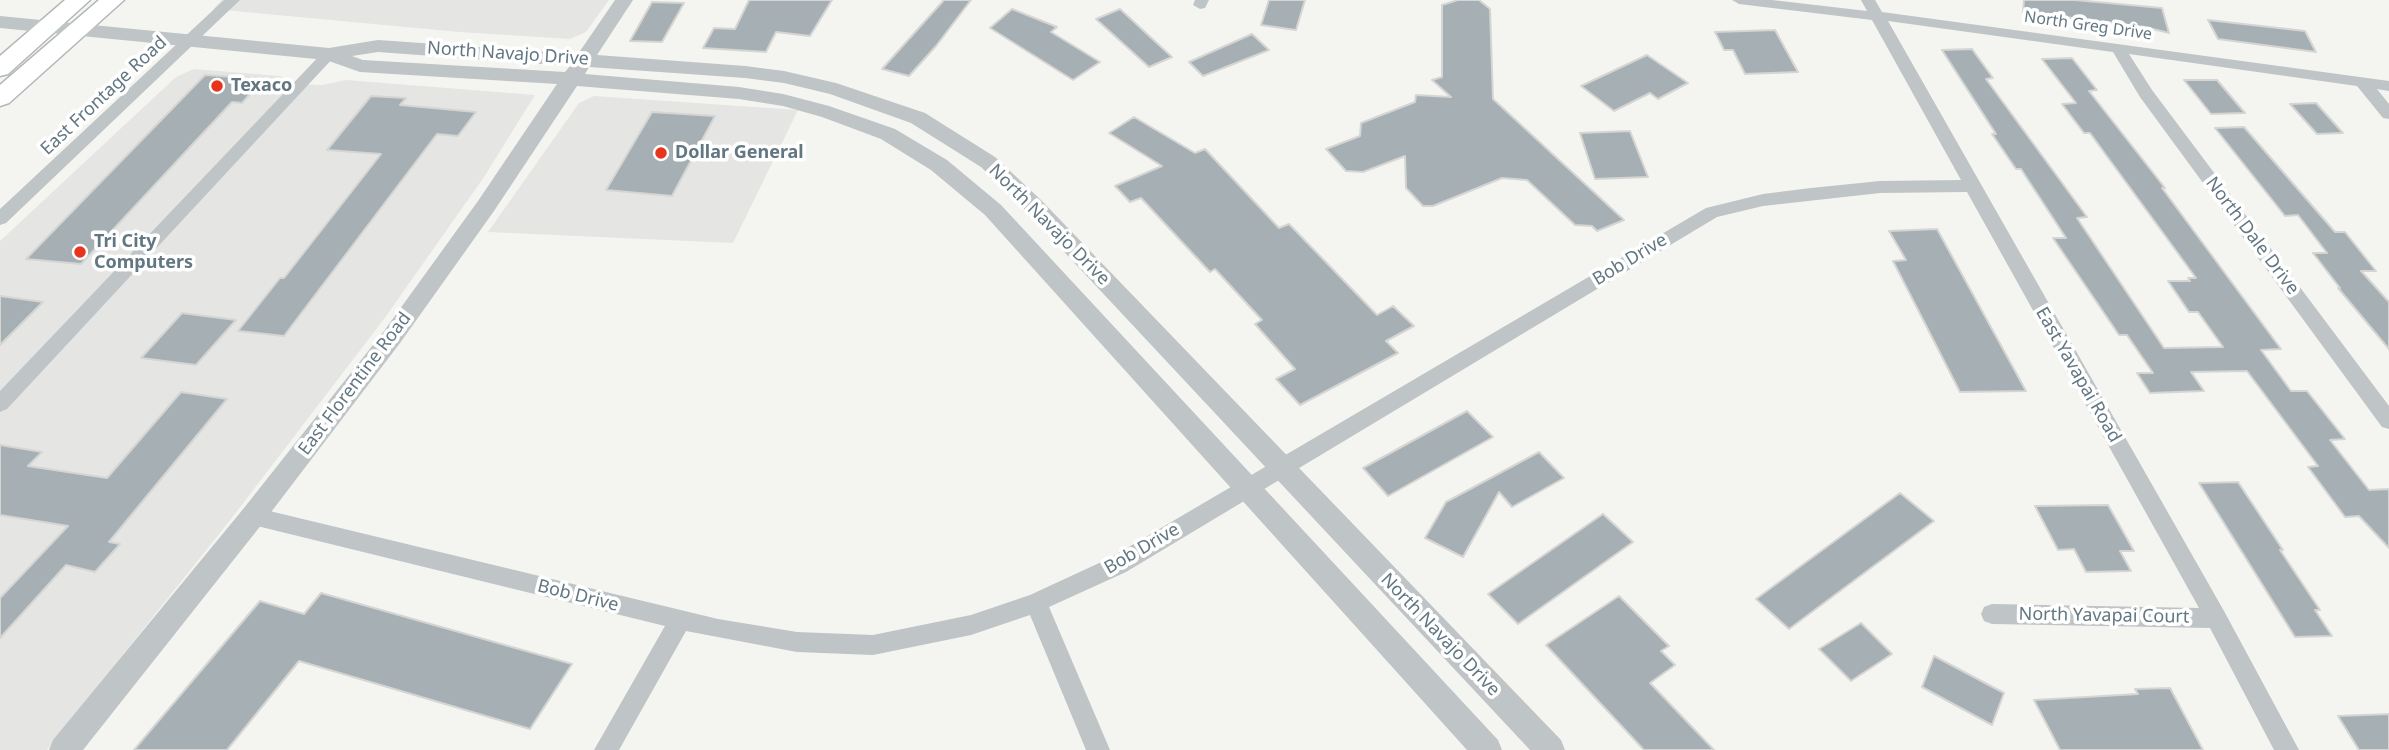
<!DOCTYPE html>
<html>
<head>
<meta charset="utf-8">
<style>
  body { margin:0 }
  canvas { display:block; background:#f4f4f0 }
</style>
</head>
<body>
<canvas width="2389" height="750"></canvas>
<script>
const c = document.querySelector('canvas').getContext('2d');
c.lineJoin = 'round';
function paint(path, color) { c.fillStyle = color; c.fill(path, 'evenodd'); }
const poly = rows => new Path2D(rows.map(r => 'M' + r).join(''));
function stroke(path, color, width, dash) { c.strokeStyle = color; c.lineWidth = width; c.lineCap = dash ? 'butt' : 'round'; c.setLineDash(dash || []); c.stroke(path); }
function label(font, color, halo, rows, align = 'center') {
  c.font = font + ' "Noto Sans",sans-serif'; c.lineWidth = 7; c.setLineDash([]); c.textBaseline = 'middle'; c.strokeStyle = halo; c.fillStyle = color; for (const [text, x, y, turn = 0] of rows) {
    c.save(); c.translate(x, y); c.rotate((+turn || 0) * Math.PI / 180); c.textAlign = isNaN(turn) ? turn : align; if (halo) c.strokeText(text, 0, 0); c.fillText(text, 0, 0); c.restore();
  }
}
paint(poly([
  [222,0,609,0,586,32,570,39,459,32,213,9],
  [194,69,280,76,291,84,322,85,346,80,535,95,484,177,384,319,231,519,47,750,0,750,0,241,176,77],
  [594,96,798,110,733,243,488,232,579,103]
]), '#e5e5e4');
const building = poly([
  [749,0,832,0,810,36,776,32,766,52,703,48,714,28,735,29,749,0],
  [944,0,971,0,936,46,909,76,882,69,944,0],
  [1269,0,1305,0,1296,30,1261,25,1269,0],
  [1458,0,1479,0,1490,9,1493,99,1624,220,1597,231,1592,226,1575,225,1527,180,1502,178,1433,206,1423,206,1406,188,1405,156,1363,172,1346,171,1326,149,1360,136,1361,123,1415,102,1416,95,1451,97,1432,80,1442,77,1442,5,1458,0],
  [2024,0,2075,0,2162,8,2169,33,2145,27,2023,12,2024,0],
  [652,2,684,3,662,42,630,41,652,2],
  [1012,9,1057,27,1051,32,1100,62,1073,80,990,28,1012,9],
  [1120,9,1172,57,1149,67,1096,19,1120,9],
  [2208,20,2305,31,2316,52,2218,39,2208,20],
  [1775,30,1798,72,1745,74,1733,50,1724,50,1715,32,1775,30],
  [1252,34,1269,50,1203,76,1189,62,1252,34],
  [1972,49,1993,78,1986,79,2087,217,2077,218,2164,348,2223,347,2198,312,2189,312,2168,281,2190,281,2188,278,2196,278,2090,133,2084,133,2062,104,2076,103,2042,59,2072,58,2097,90,2089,91,2165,188,2162,188,2281,349,2261,350,2291,391,2307,391,2345,439,2330,440,2369,490,2389,489,2389,548,2359,516,2345,517,2308,467,2318,466,2247,371,2191,372,2204,391,2150,393,2137,373,2153,373,2127,335,2119,335,2053,238,2066,238,2021,169,2016,169,1992,134,1996,134,1942,50,1972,49],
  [1647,55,1688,83,1658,99,1650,93,1614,111,1581,86,1647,55],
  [205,75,263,79,242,103,232,102,81,264,26,259,205,75],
  [2184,80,2217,80,2245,113,2211,114,2184,80],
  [371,96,406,98,400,105,476,112,458,136,437,134,284,336,238,331,280,278,284,278,381,154,327,150,371,96],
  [2316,103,2343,133,2317,134,2290,104,2316,103],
  [652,112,715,116,672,196,606,190,652,112],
  [1134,117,1195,153,1205,149,1279,228,1289,224,1377,315,1393,306,1414,326,1386,341,1398,353,1300,405,1276,379,1295,369,1255,324,1262,320,1215,269,1210,272,1141,198,1130,202,1115,186,1162,166,1109,133,1134,117],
  [2244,127,2335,232,2345,232,2376,271,2361,271,2389,302,2389,349,2338,288,2340,288,2313,253,2327,253,2298,215,2285,216,2215,128,2244,127],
  [1630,131,1648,177,1595,179,1580,133,1630,131],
  [1937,229,2026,391,1960,392,1893,261,1906,260,1889,231,1937,229],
  [0,296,43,302,0,345,0,296],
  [182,313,236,320,196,365,141,358,182,313],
  [181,392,227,399,109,542,120,544,95,572,66,565,0,638,0,598,68,526,0,515,0,445,42,452,28,466,107,478,181,392],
  [1467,411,1493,437,1388,496,1363,468,1467,411],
  [1539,452,1564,478,1512,507,1499,492,1463,557,1425,538,1446,502,1539,452],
  [2238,482,2283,550,2280,550,2320,610,2315,610,2332,636,2295,637,2199,483,2238,482],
  [1900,493,1934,521,1789,629,1756,599,1900,493],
  [2108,505,2134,551,2120,551,2131,571,2086,572,2074,549,2058,550,2035,506,2108,505],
  [1603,514,1633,542,1518,624,1488,594,1603,514],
  [321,593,572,664,530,729,299,661,227,750,134,750,260,601,304,614,321,593],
  [1619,596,1669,646,1661,651,1675,665,1650,683,1714,750,1644,750,1546,645,1619,596],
  [1861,623,1892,654,1851,681,1819,649,1861,623],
  [1934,656,2004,693,1992,725,1922,687,1934,656],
  [2170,688,2203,750,2060,750,2034,700,2138,694,2135,689,2170,688],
  [2389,714,2389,750,2359,750,2338,716,2389,714]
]);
paint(building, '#a6b0b4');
stroke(building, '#d5d5d3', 2);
const primary = poly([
  [65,0,90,0,8,74,0,76,0,56,65,0],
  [99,0,124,0,9,103,0,106,0,85,99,0]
]);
stroke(primary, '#b2b7ba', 3);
paint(poly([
  [224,0,240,0,6,223,0,225,0,209,224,0],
  [1195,0,1209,0,1205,8,1200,9,1193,5,1195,0],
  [1732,0,1772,0,1867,11,1861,0,1875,0,1882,12,2389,81,2389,91,2377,89,2389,104,2389,119,2383,118,2357,86,2129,54,2152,90,2389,406,2389,429,2382,427,2140,97,2113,52,1888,21,2224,611,2299,750,2274,750,2210,628,1992,624,1984,621,1981,614,1984,607,1992,604,2199,608,1967,192,1880,193,1763,206,1717,217,1126,572,1049,607,1110,750,1086,750,1030,615,971,635,873,655,797,652,686,631,619,750,594,750,665,626,253,525,246,522,243,516,246,510,253,507,718,619,797,632,873,635,971,615,1030,595,1110,558,1706,208,1763,194,1811,188,1880,181,1961,180,1872,20,1739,4,1732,0],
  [329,49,334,51,337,54,334,57,7,409,0,412,0,391,324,51,329,49]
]), '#bfc4c6');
paint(poly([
  [615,0,633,0,597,55,745,66,784,71,836,83,925,113,995,157,1041,200,1561,740,1565,750,1530,750,1025,210,981,167,911,123,830,94,784,83,745,78,589,67,585,74,739,87,783,94,829,106,895,129,947,160,1001,205,1498,740,1502,750,1467,750,985,215,931,170,881,139,822,117,783,106,739,99,577,86,494,211,400,343,262,524,83,750,49,750,53,740,244,508,384,331,478,201,557,84,360,72,326,60,0,28,0,16,329,48,378,40,578,54,615,0],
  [378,52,570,66,565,72,363,60,352,56,378,52]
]), '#bfc4c6');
paint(primary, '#fff');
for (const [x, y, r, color] of [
  [217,86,7,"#e7351d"],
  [661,153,7,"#e7351d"],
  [80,252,7,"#e7351d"]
]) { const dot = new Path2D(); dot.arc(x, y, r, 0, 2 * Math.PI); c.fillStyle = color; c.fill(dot); stroke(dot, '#fff', 2.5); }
label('16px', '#627782', '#fff', [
  ["North Greg Drive",2088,26,8]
]);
label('18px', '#627782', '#fff', [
  ["North Navajo Drive",508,54,4],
  ["East Frontage Road",104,96,-43],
  ["North Navajo Drive",1049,225,45],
  ["North Dale Drive",2252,236,53],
  ["Bob Drive",1630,260,-31],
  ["East Yavapai Road",2078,375,60],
  ["East Florentine Road",355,384,-53],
  ["Bob Drive",1142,549,-30],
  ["Bob Drive",578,596,14],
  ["North Yavapai Court",2104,616,1],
  ["North Navajo Drive",1440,635,46]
]);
label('bold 18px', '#627782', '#fff', [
  ["Texaco",231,86],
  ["Dollar General",675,153],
  ["Tri City",94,242],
  ["Computers",94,263]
], 'left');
</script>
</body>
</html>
